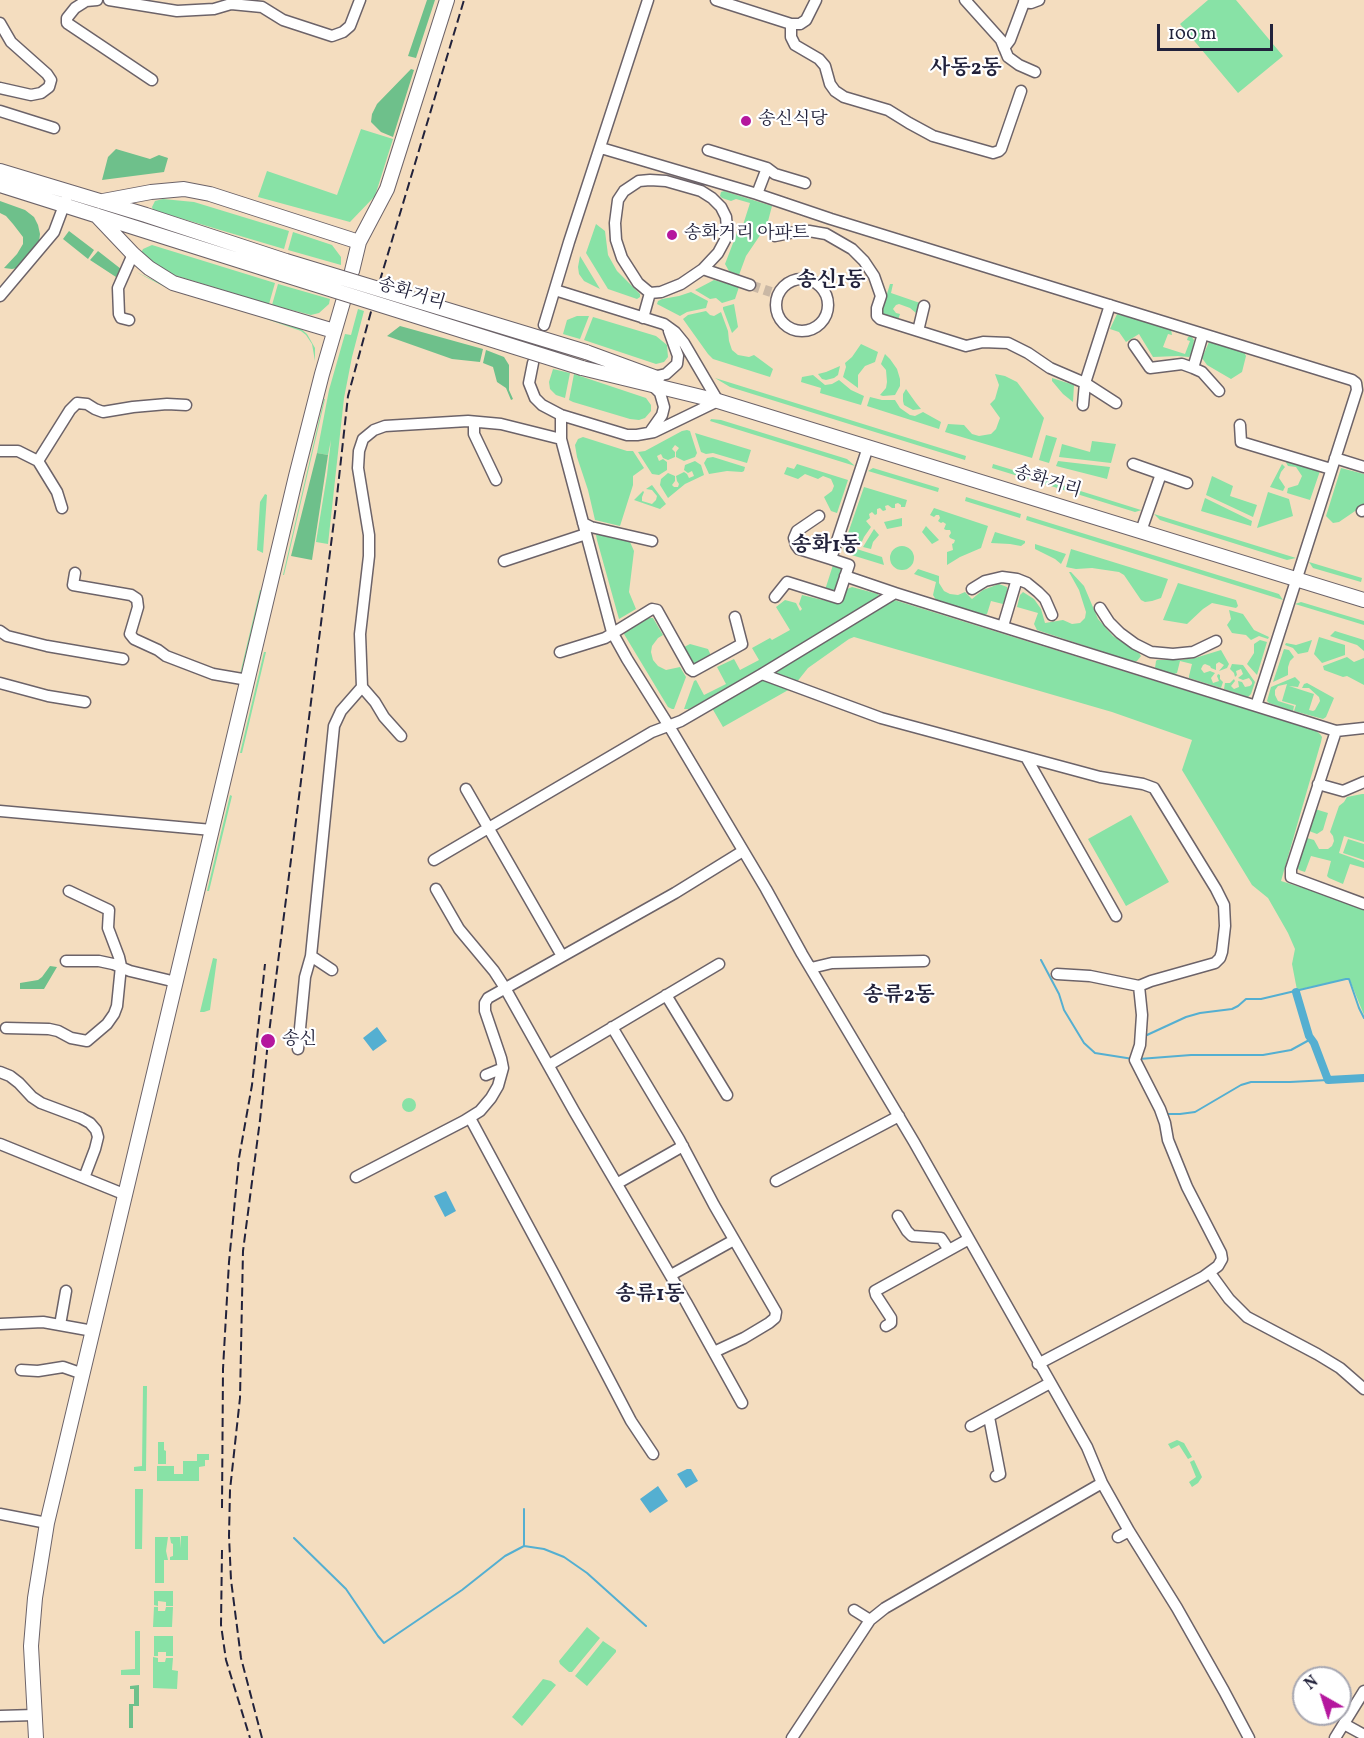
<!DOCTYPE html>
<html>
<head>
<meta charset="utf-8">
<style>
  body { margin:0 }
  #map { position:relative; width:1364px; height:1738px; overflow:hidden; background:#f4ddbf; font-family:Vollkorn,serif }
  canvas { display:block }
  .north { position:absolute; left:1292px; top:1666px; width:60px; height:60px; box-sizing:border-box; background:#fff; border:2px solid #a7a7b1; border-radius:50%; rotate:321deg; font-size:16px; font-weight:700; line-height:24px; text-align:center; color:#22223b }
  .north::after { content:''; display:block; margin:auto; width:21px; height:27px; background:#b5179e; clip-path:polygon(50% 0,100% 100%,50% 72%,0 100%) }
  .scale { position:absolute; left:1157px; top:24px; width:116px; height:27px; box-sizing:border-box; border:3px solid #22223b; border-top:0; padding-left:8px; font-size:18px; line-height:21px; white-space:nowrap; color:#22223b; -webkit-text-stroke:4px #fff; paint-order:stroke }
</style>
</head>
<body>
<div id="map">
<canvas width="1364" height="1738"></canvas>
<div class="north">N</div>
<div class="scale">100 m</div>
</div>
<script>
const c = document.querySelector('canvas').getContext('2d');
c.lineJoin = 'round';
function paint(path, color) { c.fillStyle = color; c.fill(path, 'evenodd'); }
const poly = rows => new Path2D(rows.map(r => 'M' + r).join(''));
function stroke(path, color, width, dash) { c.strokeStyle = color; c.lineWidth = width; c.lineCap = dash ? 'butt' : 'round'; c.setLineDash(dash || []); c.stroke(path); }
function label(font, color, halo, rows, align = 'center') {
  c.font = font + ' Vollkorn,"Noto Serif KR",serif'; c.lineWidth = 4.5; c.setLineDash([]); c.textBaseline = 'middle'; c.strokeStyle = halo; c.fillStyle = color; for (const [text, x, y, turn = 0] of rows) {
    c.save(); c.translate(x, y); c.rotate((+turn || 0) * Math.PI / 180); c.textAlign = isNaN(turn) ? turn : align; if (halo) c.strokeText(text, 0, 0); c.fillText(text, 0, 0); c.restore();
  }
}
paint(poly([
  [1208,0,1236,0,1283,56,1238,93,1180,24],
  [361,129,393,139,375,196,350,222,258,197,267,171,337,195],
  [724,191,772,206,767,225,746,256,739,275,729,271,725,264,740,225,743,225,750,203,736,199,731,201,722,198,720,196,721,192],
  [163,199,194,202,289,231,284,249,153,210,152,207,155,201],
  [596,224,605,231,608,255,617,271,640,294,640,297,637,299,608,289,586,253],
  [293,232,332,245,341,257,341,265,288,250],
  [152,245,275,283,269,304,174,275,162,269,141,253,143,249],
  [580,256,600,289,584,281,579,274,578,267],
  [136,272,166,286,255,313,301,329,307,334,315,348,315,361,312,344,306,335,301,331,255,315,165,287],
  [714,280,739,287,735,299,722,303,716,298,710,299,695,290],
  [278,284,330,299,329,304,319,313,311,315,272,305],
  [890,284,893,284,891,293,920,303,916,313,910,308,899,304,896,305,893,309,896,313,900,314,898,320,882,314,881,313],
  [691,292,708,301,706,308,687,312,680,316,657,304,658,301,662,299,679,296],
  [734,304,738,327,732,333,723,309,723,307],
  [358,309,364,311,352,357,344,398,328,544,316,542,327,475,331,440,328,455,317,453,329,390,345,334,351,335],
  [706,311,710,315,714,316,721,312,728,331,729,341,732,350,738,355,749,357,754,355,773,369,770,377,713,359,708,354,683,319,688,315],
  [1117,314,1171,329,1172,335,1168,334,1163,347,1185,354,1190,341,1187,340,1188,337,1191,336,1194,340,1192,353,1189,357,1178,356,1153,357,1139,334,1126,342,1119,332,1110,329],
  [577,316,589,316,580,339,563,334,567,320],
  [593,317,656,336,667,345,668,357,664,362,656,364,584,340],
  [1209,342,1244,352,1246,356,1242,372,1231,379,1207,365,1202,358],
  [861,344,878,352,875,362,865,366,858,375,858,388,843,377,846,367,845,363,852,357],
  [885,354,890,359,897,369,900,379,900,386,895,395,883,396,880,395,886,388,887,382,886,370,881,364],
  [840,366,838,375,834,378,826,380,822,379,818,374,826,372],
  [553,369,570,373,565,398,556,395,550,389,549,382],
  [574,374,646,398,651,405,651,411,645,418,639,420,630,419,573,402,569,400],
  [995,374,1005,376,1017,382,1044,418,1032,458,945,432,948,424,964,425,972,434,979,436,991,434,996,429,1000,418,990,404,995,399,999,385],
  [813,375,825,385,832,384,839,380,851,390,864,396,861,405,820,393,821,388,801,382,802,377],
  [715,378,966,456,965,460,730,387],
  [1052,378,1074,385,1073,402,1063,394,1052,381],
  [906,389,916,403,921,409,913,410,904,405,903,401,903,394],
  [870,397,882,400,895,400,900,408,910,415,915,416,923,412,941,422,939,429,867,406],
  [324,399,325,399,284,575,283,575],
  [711,419,721,420,847,459,855,466,710,421],
  [687,430,690,431,697,453,695,457,684,461,676,457,676,452,679,448,675,445,672,449,675,452,675,457,668,460,663,458,661,454,657,456,659,461,663,459,667,462,667,470,659,475,652,474,638,452,645,451,682,431],
  [695,433,751,450,747,463,713,453,706,454,701,452],
  [1046,435,1057,438,1049,463,1039,460],
  [583,437,627,451,633,451,644,468,633,476,633,485,620,526,595,520,588,490,577,457,575,445,578,439],
  [1092,441,1116,444,1111,463,1059,457,1062,444,1090,452],
  [713,457,745,467,744,471,742,472,727,471,709,474,704,463,707,458],
  [1284,459,1320,471,1310,500,1287,493,1288,488,1298,485,1302,476,1296,467,1288,466],
  [695,461,701,465,704,475,685,484,668,498,660,485,661,479,668,473,675,476,675,481,672,485,674,487,678,487,679,484,677,481,676,476,684,472,687,474,689,478,694,476,692,471,688,473,684,470,685,465],
  [1058,461,1075,463,1110,467,1107,479,1056,466],
  [797,464,848,480,837,513,831,511,824,497,832,491,834,486,831,479,823,476,818,479,805,474,798,479,784,474,787,467,794,469],
  [993,464,1033,476,1031,480,992,468],
  [1282,464,1285,467,1281,472,1279,478,1285,487,1283,491,1270,487],
  [873,468,939,488,938,492,868,471],
  [1341,468,1364,474,1364,505,1339,522,1333,523,1326,516],
  [1212,476,1233,486,1230,496,1257,505,1253,517,1206,495],
  [1039,478,1141,510,1142,510,1135,512,1038,482],
  [652,485,666,504,660,509,634,500,643,491,644,492,642,497,642,501,652,504,656,500,657,496,652,490,646,489],
  [864,487,907,500,905,507,901,507,901,505,898,503,895,504,895,508,892,508,888,505,885,506,886,510,883,511,880,508,877,509,877,514,875,515,872,512,869,514,870,518,866,521,871,527,864,537,860,546,845,542],
  [1268,492,1289,499,1293,516,1257,528],
  [265,494,267,495,263,553,257,550,260,502],
  [966,497,1021,514,1020,518,965,501],
  [1205,498,1252,521,1251,526,1201,511],
  [934,508,988,526,981,548,960,557,947,565,947,552,953,550,952,544,954,543,955,540,950,538,949,536,951,533,950,530,946,530,944,529,946,524,943,522,941,523,938,521,940,518,939,515,936,515,934,517,930,515],
  [1154,514,1296,558,1287,560,1160,520],
  [1027,516,1279,594,1283,600,1026,520],
  [902,518,902,526,887,529,884,522],
  [926,526,939,540,932,544,922,532],
  [874,529,879,535,873,542,871,549,863,547],
  [599,532,630,542,634,551,629,592,636,609,619,619,597,540,596,535],
  [995,532,1025,541,1025,543,1021,546,1010,544,991,543],
  [1035,544,1066,554,1061,564,1055,559,1035,549],
  [844,545,882,557,884,565,845,553,843,550],
  '890 558a12 12 0 1 1 24 0a12 12 0 1 1-24 0Z',
  [1071,549,1168,579,1161,598,1152,601,1145,602,1141,600,1124,575,1119,572,1092,568,1076,569,1066,567],
  [1309,562,1362,578,1361,582,1313,568],
  [833,565,842,570,835,592,825,590],
  [918,569,939,576,939,583,944,591,950,594,958,595,965,592,972,599,983,590,999,584,1007,587,1007,592,1003,604,991,601,987,614,983,615,936,600,933,595,936,582,914,574],
  [1069,572,1071,572,1084,586,1098,619,1113,636,1139,653,1141,656,1137,661,1134,662,1037,630,1034,624,1038,613,1017,607,1020,595,1023,592,1034,599,1041,609,1045,623,1063,620,1072,624,1080,623,1085,618,1086,612,1079,590],
  [1178,583,1236,600,1238,606,1236,608,1212,603,1203,609,1187,624,1163,620],
  [852,587,878,594,879,596,876,600,712,697,689,709,684,709,694,681,696,680,704,695,726,684,717,667,734,659,740,670,759,660,752,648,770,638,772,640,790,630,776,607,785,600,796,603,800,611,802,609,799,604,802,595,839,604,842,603,847,589],
  [260,590,262,590,241,674,240,674],
  [891,599,1316,731,1320,734,1322,737,1321,742,1281,881,1364,907,1364,1015,1349,978,1297,990,1292,964,1295,949,1288,933,1268,898,1252,885,1182,770,1192,740,1112,712,854,637,849,639,808,668,796,683,777,675,776,673,781,669],
  [1301,602,1364,621,1364,625,1295,604],
  [1229,610,1243,614,1254,630,1269,637,1268,639,1259,636,1251,640,1246,635,1232,633,1227,625,1231,619],
  [649,618,653,618,663,635,658,638,652,646,651,652,653,660,658,666,666,670,680,667,686,677,674,709,672,709,668,707,624,634,625,632],
  [1335,631,1364,640,1364,651,1357,645,1330,636],
  [1319,637,1345,645,1345,655,1322,663,1314,654],
  [1260,640,1267,642,1257,675,1247,664,1254,653,1254,644],
  [1312,640,1308,652,1298,654,1293,648,1285,645,1286,643,1296,645],
  [690,644,708,649,712,658,694,665,684,647],
  [1284,649,1289,650,1294,657,1290,661,1288,667,1288,675,1273,682],
  [1221,650,1229,664,1227,668,1219,671,1224,665,1219,662,1216,664,1216,670,1211,668,1210,666,1205,664,1203,665,1201,669,1204,673,1210,671,1215,673,1211,678,1213,683,1219,681,1217,676,1218,674,1220,675,1220,679,1223,682,1221,688,1189,678,1189,676,1192,664,1180,661,1177,673,1174,674,1155,668,1156,661,1157,660,1180,660,1195,658],
  [264,652,266,652,242,753,240,753],
  [1347,657,1354,662,1364,658,1364,685,1347,676,1343,677,1324,670,1323,666],
  [1232,664,1243,665,1255,682,1251,694,1248,697,1224,689,1225,683,1230,683,1234,679,1235,681,1231,686,1234,689,1239,687,1238,681,1242,682,1245,687,1250,686,1252,684,1252,682,1249,678,1243,680,1238,678,1243,674,1241,669,1236,671,1237,675,1235,677,1234,673,1230,669],
  [1295,677,1300,682,1298,687,1289,686,1314,694,1309,710,1313,711,1315,710,1320,701,1319,697,1309,688,1302,688,1304,684,1307,683,1334,698,1326,717,1323,719,1294,711,1296,705,1282,701,1287,684,1278,686,1275,690,1275,695,1278,701,1294,706,1293,711,1269,703,1267,701,1271,687],
  [767,680,790,689,723,727,712,708,761,681],
  [1362,794,1364,794,1364,842,1344,836,1339,853,1364,862,1364,868,1350,864,1343,884,1329,878,1327,876,1331,861,1311,856,1305,872,1299,870,1297,867,1298,863,1307,838,1314,840,1319,849,1328,849,1332,846,1334,841,1333,836,1330,832,1339,806,1344,802,1347,797],
  [230,795,232,796,209,891,207,891],
  [1315,809,1328,813,1323,830,1317,834,1309,831],
  [1131,815,1169,882,1126,906,1088,839],
  [1348,839,1364,844,1364,860,1343,853],
  [213,958,217,959,210,1010,204,1012,200,1012],
  '402 1105a7 7 0 1 1 14 0a7 7 0 1 1-14 0Z',
  [143,1386,147,1386,146,1471,134,1471,134,1467,142,1466],
  [1177,1440,1184,1443,1192,1457,1188,1459,1179,1445,1171,1449,1168,1444],
  [158,1442,164,1442,164,1450,166,1451,166,1464,158,1464],
  [197,1454,209,1454,209,1460,205,1460,205,1466,199,1467,199,1481,157,1481,157,1466,174,1466,174,1474,183,1474,183,1461,197,1461],
  [1194,1460,1202,1477,1198,1483,1192,1487,1189,1482,1196,1477,1190,1462],
  [135,1489,143,1489,142,1549,135,1549],
  [181,1536,188,1536,188,1560,170,1560,170,1557,173,1556,173,1544,171,1543,170,1537,180,1537,181,1548],
  [155,1537,168,1537,166,1551,168,1560,164,1560,164,1583,155,1583],
  [154,1591,173,1591,173,1606,166,1606,166,1602,158,1601,158,1606,154,1605],
  [154,1607,158,1607,158,1611,165,1611,166,1607,173,1607,172,1627,153,1627],
  [587,1627,600,1638,572,1672,569,1672,560,1664,559,1661],
  [135,1631,140,1631,140,1675,121,1675,121,1670,135,1669],
  [154,1636,173,1636,173,1656,166,1656,166,1652,158,1652,158,1656,154,1656],
  [603,1641,616,1650,616,1652,587,1686,575,1676],
  [153,1657,158,1658,158,1662,165,1662,166,1658,173,1658,172,1670,178,1671,177,1689,153,1688],
  [543,1679,551,1681,556,1685,522,1726,512,1717]
]), '#88e2a6');
paint(poly([
  [427,0,435,0,416,58,408,56],
  [411,69,414,70,393,137,381,132,371,122,372,114,377,104],
  [116,149,150,159,159,155,168,158,164,172,102,180,108,157],
  [0,201,25,210,34,217,38,225,40,234,39,242,26,259,17,268,12,269,4,268,17,254,23,244,23,237,13,224,6,216,0,213],
  [69,231,94,250,88,259,63,239],
  [98,251,121,269,116,277,90,260],
  [400,326,483,349,480,362,452,359,387,336],
  [486,350,504,357,509,365,509,390,513,399,511,400,506,388,497,382,493,367,483,363],
  [317,453,328,455,312,560,291,556],
  [50,966,57,967,44,989,20,989,20,983,38,980,42,977],
  [139,1685,139,1706,133,1706,133,1728,129,1728,129,1704,134,1704,134,1689,130,1689,130,1686]
]), '#6ec08b');
paint(poly([
  [377,1027,387,1041,373,1051,363,1038],
  [446,1191,456,1211,445,1217,434,1196],
  [687,1469,691,1469,698,1481,686,1488,677,1474],
  [658,1486,668,1501,650,1513,640,1499]
]), '#54afd1');
stroke(poly([
  [1041,960,1059,994,1064,1010,1084,1043,1095,1053,1133,1059],
  [1147,1035,1186,1017,1200,1013,1232,1009,1238,1006,1246,999,1261,999,1346,979,1349,979,1359,1008,1364,1018],
  [1139,1059,1191,1055,1263,1055,1291,1050,1311,1039],
  [1165,1114,1180,1114,1195,1112,1241,1085,1251,1082,1290,1082,1328,1080],
  [524,1509,524,1546],
  [294,1538,346,1589,378,1636,384,1643,462,1590,505,1556,524,1546,544,1549,564,1557,587,1573,646,1626]
]), '#54afd1', 2);
stroke(poly([
  [1296,992,1309,1036,1314,1043,1328,1080,1364,1078]
]), '#54afd1', 8);
stroke(poly([
  [750,285,771,292]
]), '#cab8a5', 10, [10, 5]);
const minor = poly([
  [97,0,86,1,75,8,67,18,67,23,152,80],
  [109,0,177,11,214,9,231,4,262,7,283,20,332,36,343,32,350,26,360,0],
  [716,0,791,24,791,37,795,45,819,59,825,66,830,84,835,91,844,97,888,110,909,123,933,136,993,153,999,151,1001,149,1021,91],
  [965,0,1001,40,1008,57,1019,65,1035,72],
  [1024,2,1031,3,1039,0],
  [0,23,11,42,47,74,51,80,49,87,41,93,31,95,0,88],
  [791,24,800,24,806,20,816,0],
  [1004,48,1010,40,1025,0],
  [0,111,54,128],
  [601,148,757,194,831,219,1352,380,1356,383,1357,390,1256,706],
  [708,150,767,168,775,174,805,183],
  [650,180,666,181,701,191,712,198,721,207,726,217,727,228,725,240,718,253,703,269,681,284,661,292,650,293,638,283,622,258,616,240,615,223,618,200,624,191,639,181,650,180],
  [757,194,767,168],
  [775,236,795,232,809,231,826,234,852,249,864,261,874,276,881,296,877,308,877,316,880,319,966,346,983,342,1008,343,1028,353,1050,368,1085,383,1116,403],
  [703,269,750,285],
  '776 305a26 26 0 1 1 52 0a26 26 0 1 1-52 0Z',
  [0,296,54,232,66,200],
  [643,318,650,293],
  [129,320,121,318,119,314,118,288,133,254],
  [544,325,569,242,648,0],
  [918,331,924,306],
  [1134,345,1150,368,1182,364,1193,368,1202,372,1219,391],
  [533,363,529,383,535,398,542,405,561,415,627,435,637,435,654,432,718,401,684,343,675,332,664,324,555,290],
  [1193,368,1203,334],
  [653,377,666,374,677,364,678,356,669,331],
  [1083,405,1085,383,1110,305],
  [561,415,561,439,612,632,627,659,669,726,766,889,802,954,914,1142,1087,1447,1102,1483,1129,1531,1177,1608,1224,1691,1249,1738],
  [474,422,474,434,496,480],
  [1240,425,1241,442,1331,469],
  [650,432,662,415,664,407,660,393,652,385],
  [0,451,18,451,38,461,57,492,62,508],
  [1335,458,1364,467],
  [38,461,70,410,77,403,87,404,95,409,103,412,133,407,167,404,186,405],
  [1133,464,1187,483],
  [1362,511,1364,510],
  [819,516,797,531,794,538,796,545,799,549,831,559],
  [583,523,591,527,652,541],
  [1141,531,1161,474],
  [504,561,586,534],
  [75,573,73,585,131,595,137,599,138,607,130,634,134,639,158,650,166,656,213,674,248,680],
  [845,576,895,593],
  [972,589,985,581,1002,577,1017,579,1027,583,1038,592,1045,599,1052,615],
  [775,597,787,582,838,598,849,565,831,559,868,447],
  [1100,608,1109,622,1120,633,1135,644,1151,652,1173,654,1193,652,1216,641],
  [1003,626,1017,579],
  [0,631,7,636,47,646,123,659],
  [560,652,605,638,652,609,657,610,690,669,693,671,742,644,735,617],
  [762,674,881,718,1100,777,1143,784,1154,788,1216,889,1224,905,1225,926,1222,952,1220,958,1215,963,1151,981,1139,986,1142,1015,1140,1045,1135,1060,1160,1109,1165,1123,1168,1140,1187,1187,1221,1253,1222,1259,1218,1266,1203,1277,1038,1364],
  [0,683,48,696,85,702],
  [362,687,375,702,384,717,401,736],
  [1336,731,1364,728],
  [1026,757,1116,916],
  [1318,784,1343,791,1364,782],
  [466,789,562,956],
  [0,811,212,830],
  [434,860,652,732,681,721,762,674,895,593,1336,731,1291,869,1291,877,1364,904],
  [436,889,459,929,494,971,505,988,574,1111,686,1302,742,1403],
  [311,956,332,970],
  [66,961,99,961,113,964,130,971,176,982],
  [811,968,832,963,924,961],
  [1057,974,1090,976,1139,986],
  [666,995,727,1095],
  [612,1027,679,1139,714,1205,776,1312,775,1318,769,1323,744,1338,714,1352],
  [6,1028,49,1029,58,1031,71,1038,87,1041,107,1024,114,1014,117,1006,121,966,119,957,108,928,109,910,69,891],
  [298,1049,305,977,311,956,334,726,341,711,362,687,360,634,369,556,369,535,358,468,359,451,363,439,374,430,385,426,468,421,501,424,561,439],
  [549,1065,719,964],
  [0,1072,10,1076,19,1083,32,1097,41,1103,81,1118,90,1123,96,1130,98,1137,95,1149,84,1178],
  [486,1075,503,1068],
  [470,1118,554,1274,631,1421,653,1454],
  [0,1144,126,1195],
  [356,1177,464,1121,480,1111,491,1098,498,1086,503,1068,501,1058,485,1011,485,1003,488,998,675,893,743,851],
  [776,1181,899,1116],
  [618,1183,683,1146],
  [898,1216,907,1231,912,1236,941,1238,949,1250],
  [1210,1273,1229,1299,1247,1317,1317,1354,1340,1368,1364,1389],
  [671,1275,734,1240],
  [0,1324,43,1322,93,1331],
  [60,1325,66,1291],
  [886,1326,891,1323,891,1318,876,1295,875,1291,969,1239],
  [21,1370,38,1371,63,1367,83,1374],
  [989,1417,1000,1474,996,1476],
  [971,1426,1050,1383],
  [0,1514,47,1523],
  [1118,1537,1129,1531],
  [854,1610,870,1620],
  [0,1716,34,1715],
  [1344,1724,1364,1735],
  [792,1738,870,1620,885,1608,1102,1483],
  [1335,1738,1364,1691]
]);
const major = poly([
  [0,171,146,215,286,261],
  [0,185,282,274],
  [103,201,151,192,184,189,210,194,359,242],
  [96,215,133,254,149,268,173,283,334,331],
  [352,271,359,242,387,189,447,0],
  [586,352,657,378],
  [582,368,718,401,1364,600],
  [36,1738,31,1646,35,1598,47,1523,296,476,322,374,343,302]
]);
stroke(minor, '#6c6369', 13);
stroke(major, '#6c6369', 16);
stroke(minor, '#fff', 10);
stroke(major, '#fff', 14);
stroke(poly([
  [222,1508,223,1369,229,1262,239,1158,252,1085,265,964],
  [222,1550,221,1625,226,1660,250,1738],
  [262,1738,241,1658,231,1580,229,1536,230,1490,240,1398,243,1251,260,1120,268,1041,336,505,348,396,375,297,464,0]
]), '#22223b', 2, [9, 4.5]);
const majorBridge = poly([
  [286,261,586,352],
  [282,274,582,368]
]);
stroke(majorBridge, '#6c6369', 16, []);
stroke(majorBridge, '#fff', 14);
for (const [x, y, r, color] of [
  [746,121,6,"#b5179e"],
  [672,235,6,"#b5179e"],
  [268,1041,8,"#b5179e"]
]) { const dot = new Path2D(); dot.arc(x, y, r, 0, 2 * Math.PI); c.fillStyle = color; c.fill(dot); stroke(dot, '#fff', 2); }
label('18px', '#22223b', '#fff', [
  ["송신식당",758,121],
  ["송화거리 아파트",684,235],
  ["송신",282,1041]
], 'left');
label('18px', '#22223b', '#fff', [
  ["송화거리",411,295,17],
  ["송화거리",1047,483,17]
]);
label('bold 21px', '#22223b', '#fff', [
  ["사동2동",966,70],
  ["송신1동",831,282],
  ["송화1동",826,547],
  ["송류2동",899,997],
  ["송류1동",650,1296]
]);
</script>
</body>
</html>
